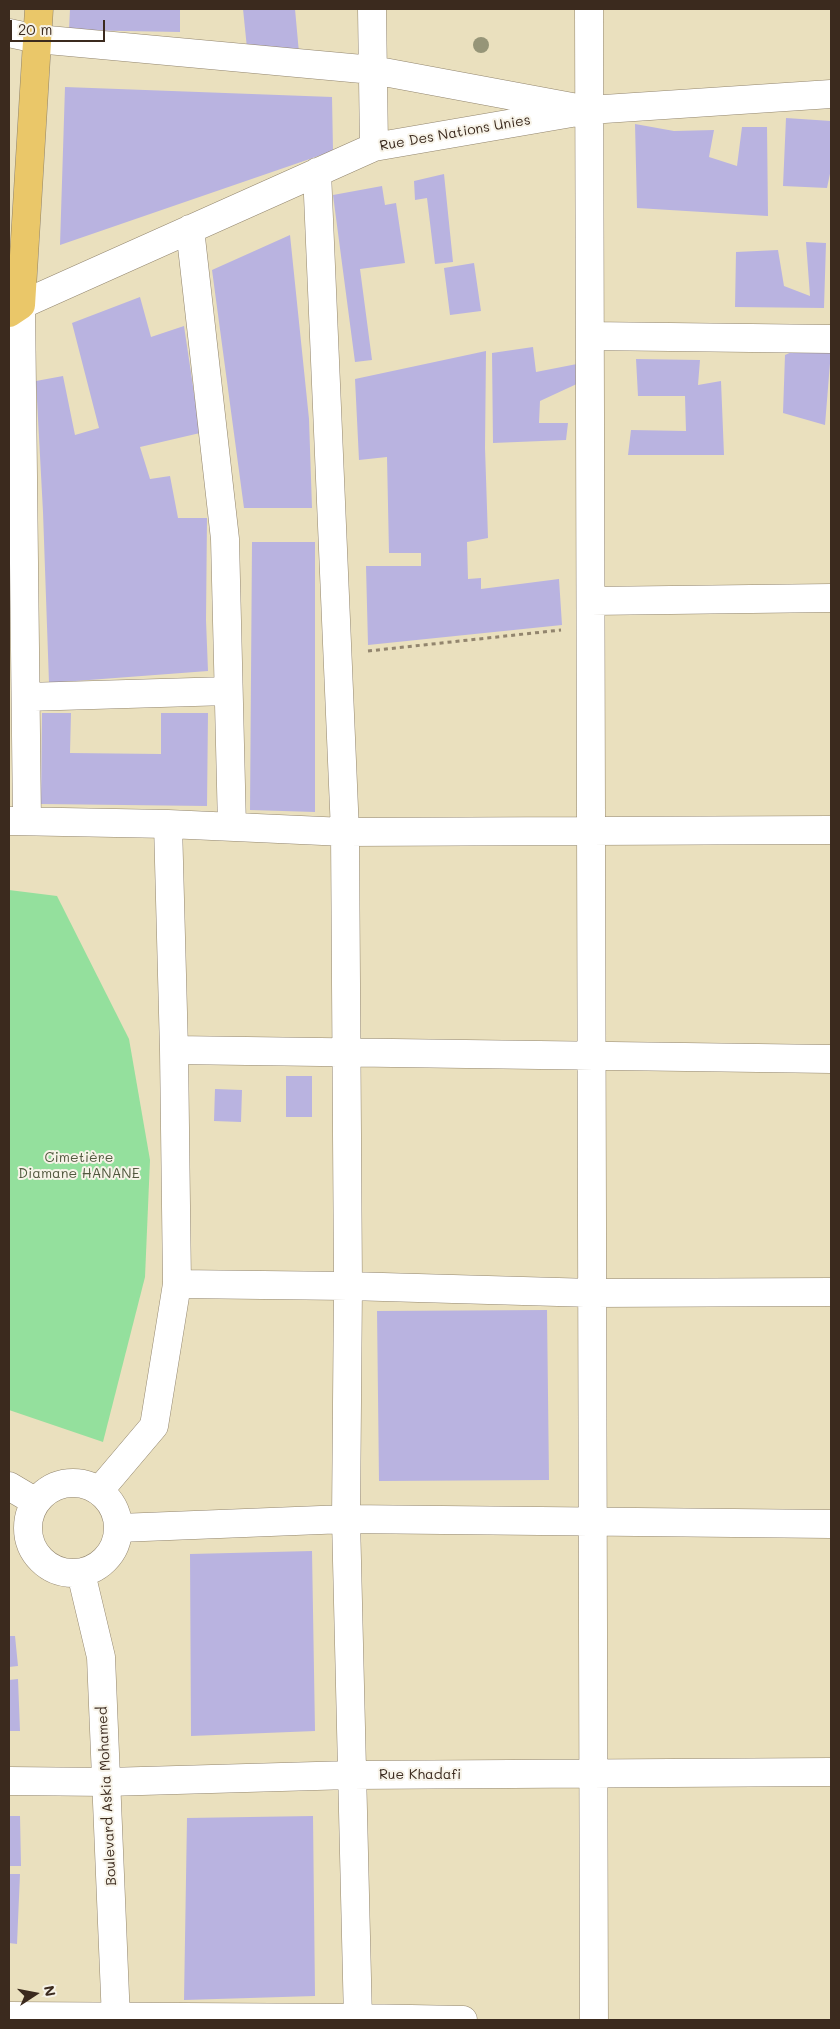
<!DOCTYPE html>
<html>
<head>
<meta charset="utf-8">
<style>
  body { margin:0 }
  #map { position:relative; width:840px; height:2029px; overflow:hidden; background:#eae0be; font-family:Mali,sans-serif }
  canvas { display:block }
  .frame { position:absolute; inset:0; border:10px solid #3b2a1e; pointer-events:none }
  .north { position:absolute; left:10px; top:1969px; width:50px; height:50px; -webkit-text-stroke:4px #f7f3e8; paint-order:stroke; rotate:79deg; font-size:14px; font-weight:700; line-height:20px; text-align:center; color:#3b2a1e }
  .north::after { content:''; display:block; margin:auto; width:18px; height:22px; background:#3b2a1e; clip-path:polygon(50% 0,100% 100%,50% 72%,0 100%) }
  .scale { position:absolute; left:10px; top:20px; width:95px; height:22px; box-sizing:border-box; border:2px solid #3b2a1e; border-top:0; padding-left:6px; font-size:15px; line-height:18px; white-space:nowrap; color:#3b2a1e; -webkit-text-stroke:4px #f7f3e8; paint-order:stroke }
</style>
</head>
<body>
<div id="map">
<canvas width="840" height="2029"></canvas>
<div class="frame"></div>
<div class="north">N</div>
<div class="scale">20 m</div>
</div>
<script>
const c = document.querySelector('canvas').getContext('2d');
c.lineJoin = 'round';
function paint(path, color) { c.fillStyle = color; c.fill(path, 'evenodd'); }
const poly = rows => new Path2D(rows.map(r => 'M' + r).join(''));
function stroke(path, color, width, dash) { c.strokeStyle = color; c.lineWidth = width; c.lineCap = dash ? 'butt' : 'round'; c.setLineDash(dash || []); c.stroke(path); }
function label(font, color, halo, rows, align = 'center') {
  c.font = font + ' Mali,sans-serif'; c.lineWidth = 4; c.setLineDash([]); c.textBaseline = 'middle'; c.strokeStyle = halo; c.fillStyle = color; for (const [text, x, y, turn = 0] of rows) {
    c.save(); c.translate(x, y); c.rotate((+turn || 0) * Math.PI / 180); c.textAlign = isNaN(turn) ? turn : align; if (halo) c.strokeText(text, 0, 0); c.fillText(text, 0, 0); c.restore();
  }
}
paint(poly([
  [9,890,57,896,129,1039,150,1160,145,1277,103,1442,9,1410]
]), '#94e09d');
paint(poly([
  [70,9,180,9,180,32,69,30],
  [243,9,295,9,299,53,248,58],
  [65,87,332,97,333,151,60,245],
  [786,118,831,121,831,169,827,188,783,186],
  [635,124,674,131,714,130,709,157,737,166,742,127,767,127,768,216,637,208],
  [444,174,453,262,435,264,427,198,415,200,414,181],
  [382,186,385,205,396,203,405,263,360,269,372,360,355,362,333,195],
  [290,235,309,419,312,508,244,508,212,270],
  [806,242,826,243,824,308,735,307,736,252,778,250,784,286,810,296],
  [474,263,481,311,450,315,444,268],
  [140,297,151,337,184,326,200,433,140,447,150,479,170,476,178,518,207,518,206,620,208,671,49,683,43,512,36,381,63,376,75,435,99,428,72,323],
  [821,339,831,351,825,425,783,413,785,355],
  [533,347,536,372,582,363,581,382,540,401,539,423,568,423,566,440,493,443,492,353],
  [486,351,485,448,488,538,467,542,468,579,481,578,481,589,559,579,562,625,368,645,366,566,421,566,421,553,389,553,387,457,359,460,355,379],
  [636,359,700,360,698,385,721,381,724,455,628,455,631,430,686,431,685,396,638,396],
  [252,542,315,542,315,812,250,810],
  [42,713,71,713,70,753,161,754,161,713,208,713,207,806,41,804],
  [286,1076,312,1076,312,1117,286,1117],
  [215,1089,242,1090,241,1122,214,1121],
  [547,1310,549,1480,379,1481,377,1311],
  [312,1551,315,1731,191,1736,190,1554],
  [9,1636,15,1636,18,1666,9,1667],
  [18,1679,20,1731,9,1731,9,1680],
  [9,1816,20,1816,21,1866,9,1866],
  [313,1816,315,1996,184,2000,187,1818],
  [9,1874,20,1874,17,1944,9,1943]
]), '#b9b3e0');
const minor = poly([
  [372,9,374,147],
  [589,9,594,2020],
  [9,33,37,39,373,70,572,107],
  [317,172,345,832,348,1286,346,1519,358,2020],
  [190,229,225,539,232,827],
  [590,336,831,339],
  [591,601,831,598],
  [26,697,228,691],
  [10,821,168,824,345,832,831,830],
  [27,821,21,305,374,147,589,110,831,94],
  [174,1050,831,1059],
  [177,1284,348,1286,593,1293,831,1292],
  [99,1491,154,1426,177,1284,174,1050,168,824],
  [119,1528,346,1519,831,1524],
  [9,1781,107,1782,351,1775,831,1772],
  [9,2016,358,2018,463,2020]
]);
const tertiary = poly([
  '28 1528a45 45 0 1 1 90 0a45 45 0 1 1-90 0Z',
  [9,1486,36,1502],
  [81,1573,101,1657,116,2020]
]);
const primary = poly([
  [9,313,21,305,39,9]
]);
stroke(minor, '#92856e', 29);
stroke(tertiary, '#92856e', 29);
stroke(primary, '#92856e', 29);
stroke(poly([
  [368,651,561,630]
]), '#92856e', 3, [4, 4]);
stroke(minor, '#fff', 28);
stroke(tertiary, '#fff', 28);
stroke(primary, '#eac769', 28);
c.fillStyle = '#969578';
for (const [x, y] of [
  [481,45]
]) { c.beginPath(); c.arc(x, y, 8, 0, 2 * Math.PI); c.fill(); }
label('14px', '#3b2a1e', '#f7f3e8', [
  ["Rue Des Nations Unies",455,133,-10],
  ["Rue Khadafi",420,1775],
  ["Boulevard Askia Mohamed",107,1796,-93]
]);
label('14px', '#51583e', '#f7f3e8', [
  ["Cimetière",79,1158],
  ["Diamane HANANE",79,1174]
]);
</script>
</body>
</html>
